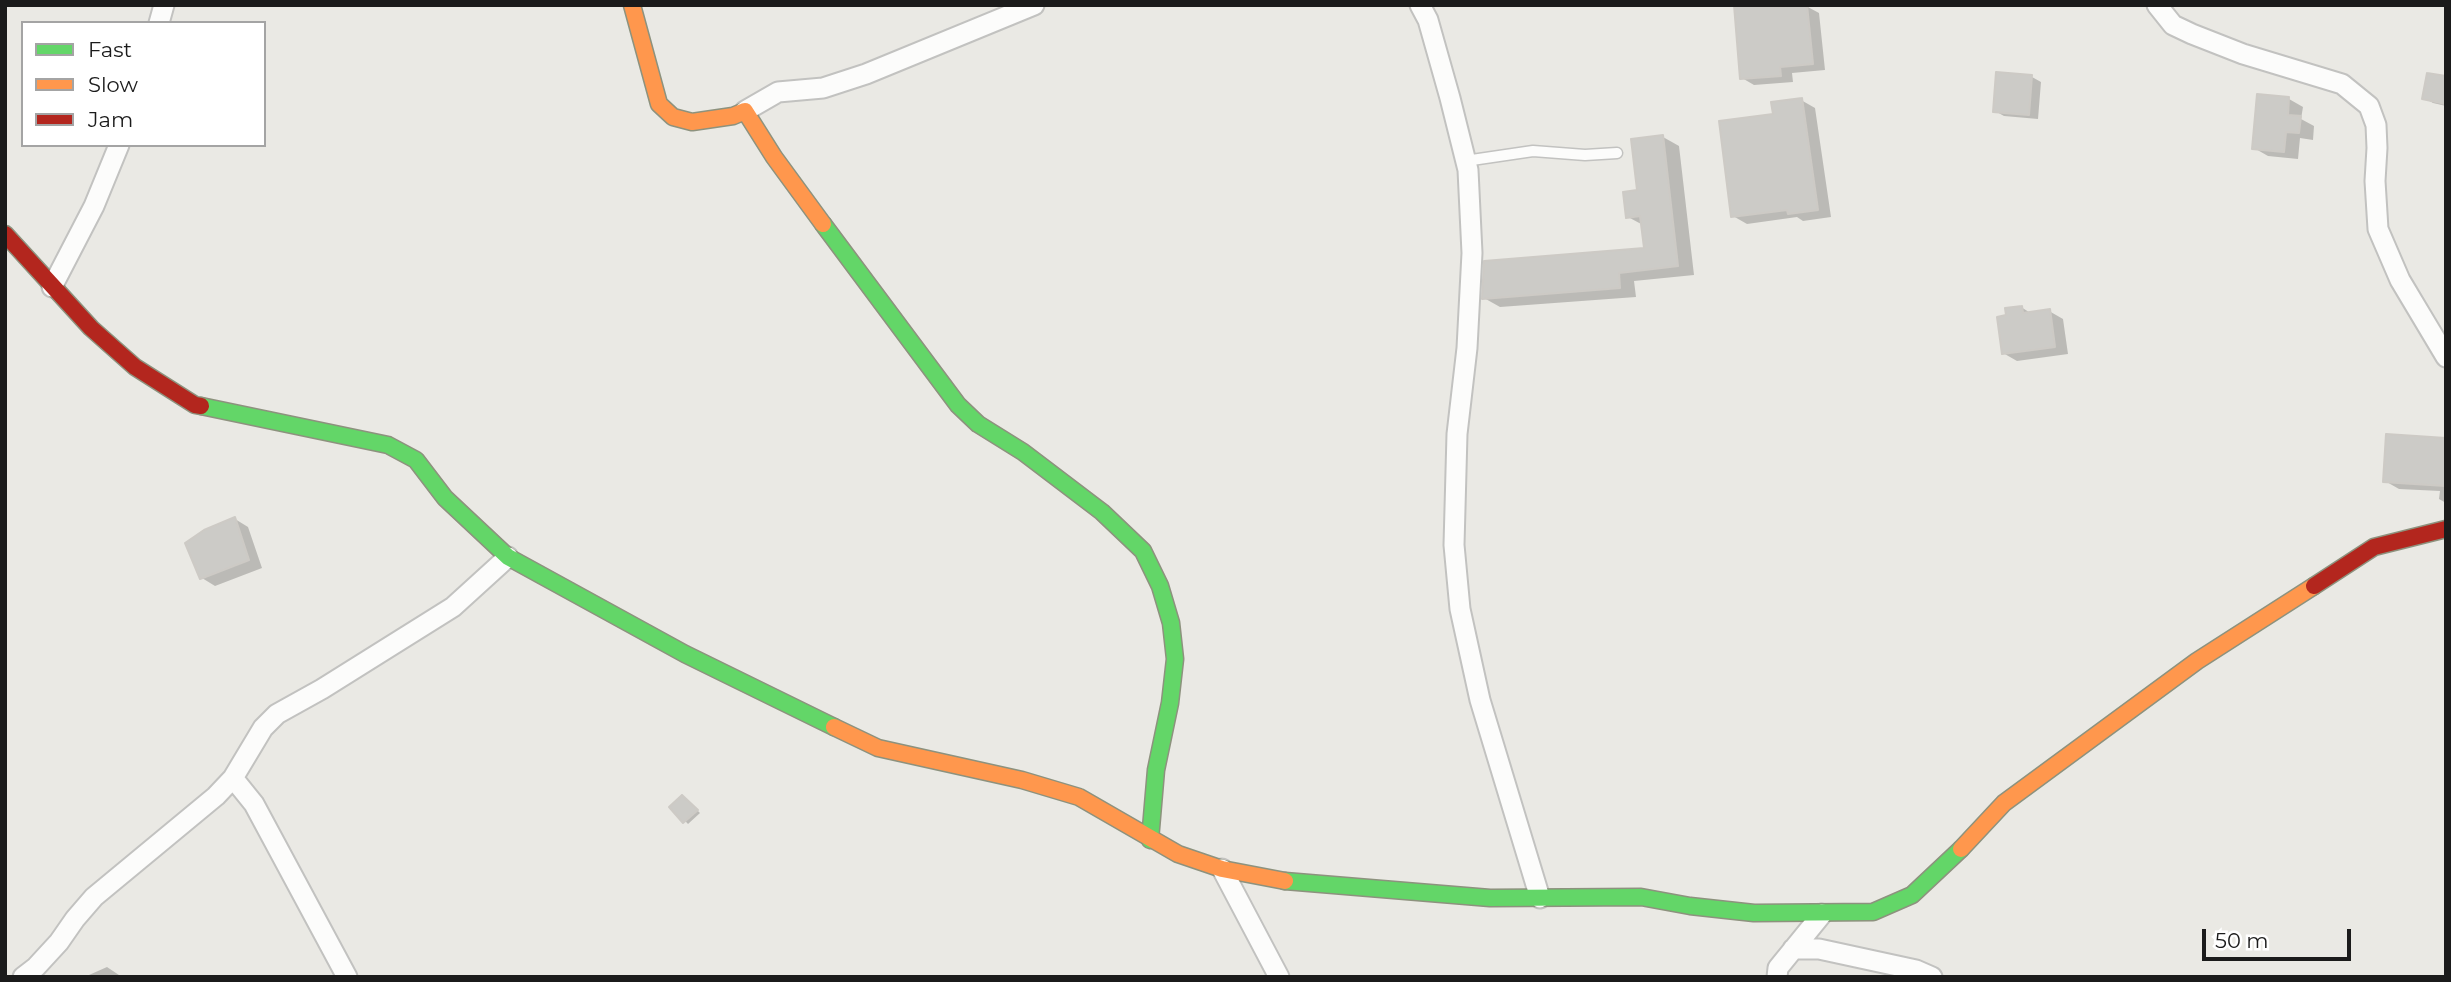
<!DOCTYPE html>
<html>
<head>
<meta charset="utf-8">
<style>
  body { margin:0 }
  #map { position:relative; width:2451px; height:982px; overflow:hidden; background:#eae9e4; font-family:Montserrat,sans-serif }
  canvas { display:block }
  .frame { position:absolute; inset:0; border:7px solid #1b1b1b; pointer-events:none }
  .legend { position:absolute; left:21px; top:21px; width:245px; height:126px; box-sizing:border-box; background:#fff; border:2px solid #a4a4a4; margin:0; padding:9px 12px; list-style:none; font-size:21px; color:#1b1b1b }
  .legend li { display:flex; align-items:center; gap:14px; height:35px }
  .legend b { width:35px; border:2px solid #a4a4a4 }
  .scale { position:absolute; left:2202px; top:929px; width:149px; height:32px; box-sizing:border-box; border:4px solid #1b1b1b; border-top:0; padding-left:9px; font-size:21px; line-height:24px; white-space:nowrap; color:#1b1b1b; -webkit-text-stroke:5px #fff; paint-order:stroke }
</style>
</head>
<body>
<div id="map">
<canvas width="2451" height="982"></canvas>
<div class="frame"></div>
<ul class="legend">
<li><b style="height:9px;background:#63d668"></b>Fast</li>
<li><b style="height:9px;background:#ff974d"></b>Slow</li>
<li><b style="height:9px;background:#b3261e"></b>Jam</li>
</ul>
<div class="scale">50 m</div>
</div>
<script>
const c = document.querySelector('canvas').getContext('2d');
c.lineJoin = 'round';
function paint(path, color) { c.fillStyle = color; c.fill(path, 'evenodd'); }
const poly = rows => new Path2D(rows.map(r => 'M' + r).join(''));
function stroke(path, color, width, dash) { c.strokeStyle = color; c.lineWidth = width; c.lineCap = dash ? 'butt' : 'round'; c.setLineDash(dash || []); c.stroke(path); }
paint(poly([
  [1735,5,1786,5,1786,8,1806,6,1819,13,1825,70,1792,73,1793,82,1754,85,1742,78],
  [2032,77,2041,82,2038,119,2004,116,1995,111],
  [2446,78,2446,106,2433,103,2424,98],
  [2289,99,2303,107,2301,119,2314,126,2313,140,2300,138,2298,159,2268,156,2254,148],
  [1801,100,1815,108,1831,217,1803,221,1797,217,1747,224,1733,216],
  [1663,137,1679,146,1694,275,1634,281,1636,297,1500,307,1484,298,1646,250,1643,225,1628,217],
  [2021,307,2032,314,2049,311,2063,319,2068,354,2017,361,2003,353,2008,317],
  [2446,439,2446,503,2439,499,2440,491,2399,489,2385,481],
  [235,519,248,527,262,568,215,586,202,578],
  [686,799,700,813,688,824,672,807],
  [107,967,122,977,89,977,89,975]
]), '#0003');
const building = poly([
  [1734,5,1775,5,1775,7,1807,5,1813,64,1780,67,1781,76,1740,79,1734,5],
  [1996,72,2032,75,2029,115,1993,112,1996,72],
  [2427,73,2446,76,2446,104,2422,99,2427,73],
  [2257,94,2289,97,2288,115,2301,116,2299,133,2286,132,2284,152,2252,149,2257,94],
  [1802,98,1818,210,1788,214,1787,210,1731,217,1719,121,1773,114,1771,102,1802,98],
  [1663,135,1678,266,1619,273,1620,288,1482,299,1484,261,1644,248,1640,216,1626,218,1623,192,1637,190,1631,139,1663,135],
  [2022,306,2023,313,2050,309,2055,347,2002,354,1997,317,2006,315,2005,308,2022,306],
  [2386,434,2446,438,2446,486,2383,482,2386,434],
  [235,517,249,560,200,579,185,543,204,530,235,517],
  [682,795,698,810,683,823,669,807,682,795]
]);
paint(building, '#cccbc7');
stroke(building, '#cdcac5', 2);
const lane = poly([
  [1465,161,1533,151,1585,155,1617,153]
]);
const street = poly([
  [1420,5,1428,20,1450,98,1468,170,1472,253,1467,348,1457,434,1454,545,1460,609,1480,700,1540,898],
  [2157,5,2173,25,2192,34,2243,54,2342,84,2369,106,2376,125,2377,148,2375,181,2378,229,2400,280,2446,357],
  [159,23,164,5],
  [745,111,778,92,823,88,866,74,1034,5],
  [52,287,94,206,119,145],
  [233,778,254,804,347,977],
  [1222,869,1279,977],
  [1793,949,1819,949,1916,970,1932,977],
  [23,977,36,967,59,942,75,919,94,897,216,796,233,778,263,728,277,714,322,689,453,607,508,557],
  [1777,977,1778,968,1822,914]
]);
const fast = poly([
  [823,224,958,405,978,424,1023,452,1102,512,1143,551,1160,586,1171,623,1175,659,1170,703,1156,770,1150,840],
  [201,406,388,445,416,460,445,498,508,557,685,654,834,727],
  [1285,881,1490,898,1641,897,1690,906,1754,913,1873,912,1912,895,1961,849]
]);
const slow = poly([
  [632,5,659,104,673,117,692,122,733,116,745,111,774,157,823,224],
  [834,727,878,748,1022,780,1079,797,1178,854,1222,869,1285,881],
  [1961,849,2004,803,2197,661,2314,586]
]);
const jam = poly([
  [5,234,91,328,135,367,195,405,201,406],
  [2314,586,2374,547,2446,529]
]);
stroke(lane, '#c2c2c0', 13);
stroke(street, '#c2c2c0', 23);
stroke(fast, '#8d927e', 19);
stroke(slow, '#8d927e', 19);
stroke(jam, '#8d927e', 19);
stroke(lane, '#fcfcfb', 10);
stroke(street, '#fcfcfb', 19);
stroke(fast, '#63d668', 16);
stroke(slow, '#ff974d', 16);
stroke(jam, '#b3261e', 16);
</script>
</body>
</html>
